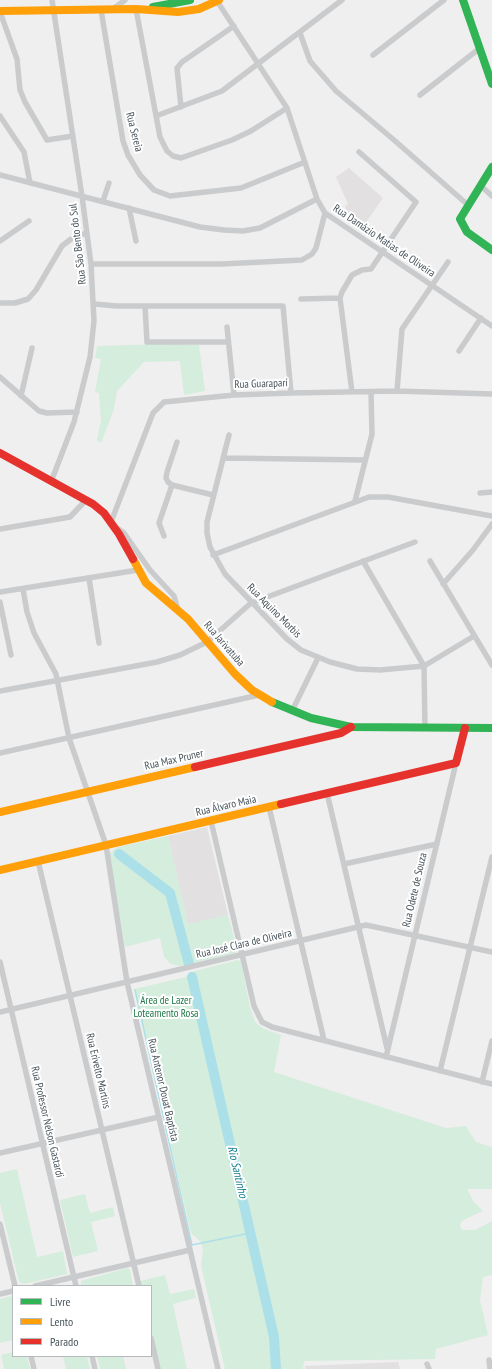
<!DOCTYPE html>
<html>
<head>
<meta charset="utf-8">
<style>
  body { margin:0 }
  #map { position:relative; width:492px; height:1369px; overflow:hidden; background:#f0efef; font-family:"PT Sans Narrow",sans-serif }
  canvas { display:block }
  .legend { position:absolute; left:12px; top:1285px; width:140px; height:72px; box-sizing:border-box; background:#fff; border:1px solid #b5babd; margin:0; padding:5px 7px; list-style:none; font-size:12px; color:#47535a }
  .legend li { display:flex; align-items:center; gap:8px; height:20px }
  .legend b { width:20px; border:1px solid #b5babd }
</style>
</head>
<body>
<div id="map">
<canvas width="492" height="1369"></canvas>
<ul class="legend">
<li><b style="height:5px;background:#30b455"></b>Livre</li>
<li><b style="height:5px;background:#ff9f0a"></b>Lento</li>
<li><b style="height:5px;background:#e5322d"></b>Parado</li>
</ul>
</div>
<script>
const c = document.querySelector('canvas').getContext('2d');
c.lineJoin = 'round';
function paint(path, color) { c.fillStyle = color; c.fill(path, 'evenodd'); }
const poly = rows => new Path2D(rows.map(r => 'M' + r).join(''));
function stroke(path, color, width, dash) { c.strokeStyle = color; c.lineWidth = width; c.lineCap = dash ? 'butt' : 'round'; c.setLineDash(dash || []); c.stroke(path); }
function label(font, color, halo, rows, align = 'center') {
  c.font = font + ' "PT Sans Narrow",sans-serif'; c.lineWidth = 4; c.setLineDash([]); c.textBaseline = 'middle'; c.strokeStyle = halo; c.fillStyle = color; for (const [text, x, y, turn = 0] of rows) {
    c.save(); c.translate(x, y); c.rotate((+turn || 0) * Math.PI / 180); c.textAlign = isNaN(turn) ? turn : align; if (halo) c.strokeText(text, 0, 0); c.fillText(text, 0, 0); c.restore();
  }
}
paint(poly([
  [349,168,383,198,360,231,352,226,345,206,348,204,336,177],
  [207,827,228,915,188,925,168,836],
  [398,1362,400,1369,305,1369,305,1366]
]), '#e2e0e1');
paint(poly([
  [159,344,199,345,205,391,184,395,180,361,144,362,117,391,114,409,101,443,97,440,101,420,99,393,95,392,101,359,95,358,97,346],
  [168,836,188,924,228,915,236,945,236,953,180,966,171,964,164,957,160,938,125,947,111,868,110,853,117,847],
  [238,960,241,962,250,1007,255,1022,264,1029,281,1035,274,1072,446,1128,466,1126,476,1142,492,1147,492,1189,467,1189,474,1202,483,1211,463,1220,460,1224,462,1230,475,1230,492,1221,492,1275,483,1277,480,1300,488,1335,436,1349,435,1359,304,1361,303,1369,225,1369,201,1266,203,1249,200,1241,191,1233,134,989,186,977,191,972],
  [17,1169,37,1257,63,1251,67,1274,24,1284,19,1282,0,1203,0,1173],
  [85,1194,90,1213,113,1207,115,1216,91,1222,98,1251,73,1257,60,1200],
  [127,1268,130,1269,133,1286,81,1286,81,1281],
  [165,1275,170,1294,194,1289,196,1298,173,1304,187,1369,160,1369,151,1329,151,1286,141,1286,140,1281],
  [11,1296,13,1298,13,1340,0,1343,0,1299],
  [13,1352,13,1356,27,1356,30,1369,4,1369,1,1355],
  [63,1356,87,1356,90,1369,66,1369],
  [97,1356,123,1356,126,1369,100,1369]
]), '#d5eddc');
stroke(poly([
  [135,990,192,1245,250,1233]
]), '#ace0e9', 1.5);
stroke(poly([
  [119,854,170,893,189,964],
  [192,977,274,1337,276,1369]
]), '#ace0e9', 10);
stroke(poly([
  [217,1,287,108,317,199,325,213,492,326],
  [113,9,125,0],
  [136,9,160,137,167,151,173,156,181,158,232,140,251,131,287,108],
  [101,10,123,141,128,155,140,175,154,190,170,196,241,188,305,162],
  [0,12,17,59,20,90,25,102,47,140,73,136],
  [300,33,310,61,336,91,394,140,468,205],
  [373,55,444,0],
  [420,95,480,48],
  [181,107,177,68,182,62,234,26],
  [0,116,24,152,30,183],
  [156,116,222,91,342,0],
  [0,175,200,227,224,230,243,231,260,228,317,199],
  [481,186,492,196],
  [103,201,109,183],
  [129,208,136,241],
  [0,241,29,221],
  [91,264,222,264,302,260,312,254,316,248,325,213],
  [301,299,340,298],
  [0,303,15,303,28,299,36,290,62,246,71,239,86,233],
  [94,304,117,306,283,306,291,393],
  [145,306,147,342,228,342],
  [227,327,234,395],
  [459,351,481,318],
  [0,377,39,411,47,413,77,412],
  [397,391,402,329,448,262],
  [352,392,340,298,342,292,352,275,362,270,371,269,416,202,359,152],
  [21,396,32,348],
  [229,435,207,522,207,533,210,547,225,574,287,639,301,650,330,662,357,669,380,670,424,666,474,636],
  [177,442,167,472,166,478,168,482,172,485,213,495],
  [223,458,365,460],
  [51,482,74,422,90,357,94,321,91,264,82,196,52,0],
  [480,493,492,492],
  [355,501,372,434,371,392],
  [111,522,153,413,164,402,234,395,291,393,397,391,492,394],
  [117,528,124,533,150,570,174,596,178,610],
  [0,529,70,517,86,500],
  [164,536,159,523,172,485],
  [213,555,369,497,388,497,492,516],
  [363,561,424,666,425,728],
  [430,561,492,665],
  [89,578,99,643],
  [443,584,473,550,492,524],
  [23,589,27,612,34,633,56,674,69,738,106,845,127,982,218,1369],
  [0,592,138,570],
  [0,602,11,655],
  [0,691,157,662,180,655,207,642,251,603,415,542],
  [292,711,318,658],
  [0,753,259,695],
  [327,793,387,1048],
  [269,807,324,1040],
  [211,821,254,1006,262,1022,272,1027,492,1084],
  [38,861,139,1286],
  [344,864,437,844],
  [0,962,76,1286],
  [0,1012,366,925,492,952],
  [386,1057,456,763],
  [440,1071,492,857],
  [482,1082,492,1041],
  [0,1153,159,1117],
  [0,1224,15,1286],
  [35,1286,190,1250],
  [0,1294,13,1291],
  [151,1338,158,1369],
  [31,1356,34,1369],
  [92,1356,95,1369],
  [489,1360,490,1369],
  [427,1364,429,1369]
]), '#c9cbcd', 5.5);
stroke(poly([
  [463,0,492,84],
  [153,7,190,0],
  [492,167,460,219,467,232,492,250],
  [272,702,311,718,351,727,492,728]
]), '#30b455', 8);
stroke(poly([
  [0,11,136,9,178,12,199,9,219,0],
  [133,559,146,583,188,619,235,674,252,690,272,702],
  [0,812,195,767],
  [0,870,281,804]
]), '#ff9f0a', 8);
stroke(poly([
  [0,453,93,504,104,513,119,534,133,559],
  [195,767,341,733,351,727],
  [281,804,456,763,465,728]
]), '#e5322d', 8);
label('11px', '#47535a', '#fff', [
  ["Rua Sereia",134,132,76],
  ["Rua Damázio Matias de Oliveira",384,241,34],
  ["Rua São Bento do Sul",78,244,-97],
  ["Rua Guarapari",261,384,-2],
  ["Rua Aquino Morbis",274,611,45],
  ["Rua Jarivatuba",224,644,49],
  ["Rua Max Pruner",174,760,-13],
  ["Rua Álvaro Maia",226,806,-13],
  ["Rua Odete de Souza",415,890,-77],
  ["Rua José Clara de Oliveira",244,944,-13],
  ["Rua Erivelto Martins",98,1071,77],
  ["Rua Antenor Douat Baptista",163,1090,77],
  ["Rua Professor Nelson Gastardi",47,1122,77]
]);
label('11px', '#1d7744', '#fff', [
  ["Área de Lazer",166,1001],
  ["Loteamento Rosa",166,1014]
]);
label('italic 12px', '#158092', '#fff', [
  ["Rio Santinho",237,1172,77]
]);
</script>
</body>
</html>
